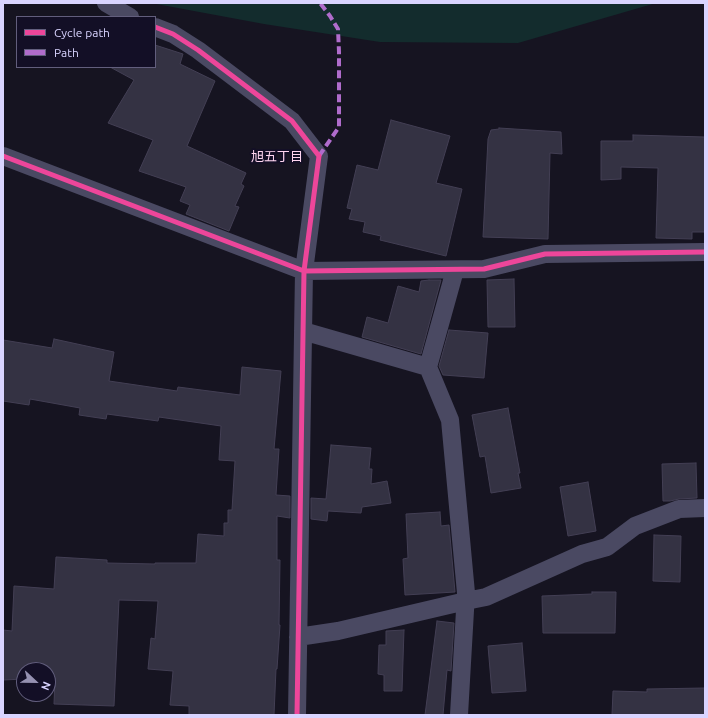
<!DOCTYPE html>
<html>
<head>
<meta charset="utf-8">
<style>
  body { margin:0 }
  #map { position:relative; width:708px; height:718px; overflow:hidden; background:#161421; font-family:Ubuntu,sans-serif }
  canvas { display:block }
  .frame { position:absolute; inset:0; border:4px solid #d9d4ff; pointer-events:none }
  .legend { position:absolute; left:16px; top:16px; width:140px; height:52px; box-sizing:border-box; background:#130f26; border:1px solid #625e7d; margin:0; padding:5px 7px; list-style:none; font-size:12px; color:#d9d4ff }
  .legend li { display:flex; align-items:center; gap:8px; height:20px }
  .legend b { width:20px; border:1px solid #625e7d }
  .north { position:absolute; left:16px; top:662px; width:40px; height:40px; box-sizing:border-box; background:#130f26; border:1px solid #625e7d; border-radius:50%; rotate:112deg; font-size:11px; font-weight:700; line-height:16px; text-align:center; color:#d9d4ff }
  .north::after { content:''; display:block; margin:auto; width:14px; height:18px; background:#9591b1; clip-path:polygon(50% 0,100% 100%,50% 72%,0 100%) }
</style>
</head>
<body>
<div id="map">
<canvas width="708" height="718"></canvas>
<div class="frame"></div>
<ul class="legend">
<li><b style="height:5px;background:#ed469a"></b>Cycle path</li>
<li><b style="height:5px;background:#b06ccc"></b>Path</li>
</ul>
<div class="north">N</div>
</div>
<script>
const c = document.querySelector('canvas').getContext('2d');
c.lineJoin = 'round';
function paint(path, color) { c.fillStyle = color; c.fill(path, 'evenodd'); }
const poly = rows => new Path2D(rows.map(r => 'M' + r).join(''));
function stroke(path, color, width, dash) { c.strokeStyle = color; c.lineWidth = width; c.lineCap = dash ? 'butt' : 'round'; c.setLineDash(dash || []); c.stroke(path); }
function label(font, color, halo, rows, align = 'center') {
  c.font = font + ' Ubuntu,"Noto Sans JP",sans-serif'; c.lineWidth = 4; c.setLineDash([]); c.textBaseline = 'middle'; c.strokeStyle = halo; c.fillStyle = color; for (const [text, x, y, turn = 0] of rows) {
    c.save(); c.translate(x, y); c.rotate((+turn || 0) * Math.PI / 180); c.textAlign = isNaN(turn) ? turn : align; if (halo) c.strokeText(text, 0, 0); c.fillText(text, 0, 0); c.restore();
  }
}
paint(poly([
  [151,3,656,3,518,43,380,42,264,24]
]), '#132c2d');
const building = poly([
  [155,45,183,54,180,64,215,81,187,146,246,173,241,184,244,186,235,206,239,207,229,231,186,214,190,205,180,201,186,187,139,171,153,140,108,123,134,80,110,67,155,67,155,45],
  [391,120,450,136,436,183,462,189,446,256,380,240,381,236,363,232,365,222,349,219,352,209,347,208,357,165,378,170,391,120],
  [499,128,561,132,562,154,550,153,548,239,483,237,488,139,491,130,499,129,499,128],
  [633,135,705,137,705,232,692,232,692,239,656,238,658,168,621,167,621,179,601,180,601,141,633,141,633,135],
  [514,279,515,327,488,327,487,280,514,279],
  [429,280,441,280,421,354,362,337,367,317,388,323,398,286,419,292,421,281,429,280],
  [449,330,488,333,484,378,443,375,439,366,449,330],
  [54,339,114,352,109,381,177,391,178,387,240,395,242,367,281,371,274,449,279,449,276,495,290,496,290,518,277,516,277,560,280,560,279,625,280,625,277,669,276,669,274,715,189,715,189,706,170,705,173,671,148,669,151,638,155,639,158,601,119,600,114,706,54,704,55,678,48,678,48,670,24,670,24,679,3,680,3,630,12,631,14,586,54,589,56,557,107,560,107,563,155,564,155,563,196,563,198,534,224,536,224,523,228,523,228,510,232,510,235,461,219,460,221,426,159,417,158,421,107,414,106,419,79,415,80,408,30,399,29,405,3,401,3,340,52,348,54,339],
  [508,408,520,473,518,473,521,488,491,493,485,456,480,457,472,415,508,408],
  [331,445,371,448,369,469,372,469,371,484,387,481,391,503,362,507,361,513,328,511,327,521,311,519,311,498,326,499,331,445],
  [696,463,697,498,679,499,670,501,663,501,662,464,696,463],
  [588,482,596,531,568,536,560,487,588,482],
  [440,512,441,526,449,525,455,592,405,595,403,559,408,558,406,514,440,512],
  [654,535,681,536,680,582,653,581,654,535],
  [592,592,616,592,615,633,543,633,542,596,592,594,592,592],
  [437,621,454,623,451,671,447,670,443,715,425,715,437,621],
  [404,630,402,691,384,691,384,675,378,674,379,645,386,645,386,631,404,630],
  [522,643,526,691,492,693,488,646,522,643],
  [705,688,705,715,612,715,613,691,647,692,647,689,705,688]
]);
paint(building, '#343243');
stroke(building, '#433f54', 1);
stroke(poly([
  [106,3,130,17],
  [155,27,173,34,198,50,292,121,319,156,304,271,297,715],
  [3,156,304,271,484,269,545,254,705,252],
  [455,270,428,367,450,420,466,593,459,715],
  [303,331,428,367],
  [298,637,338,631,466,601,486,597,582,554,607,547,635,526,679,509,705,508]
]), '#4a4962', 18);
stroke(poly([
  [319,156,339,127,339,52,338,29,330,16,320,3]
]), '#b06ccc', 4, [8, 4]);
stroke(poly([
  [155,27,173,34,198,50,292,121,319,156,304,271,297,715],
  [3,156,304,271,484,269,545,254,705,252]
]), '#ed469a', 5);
label('13px', '#ffd6f0', '#130f26', [
  ["旭五丁目",277,157]
]);
</script>
</body>
</html>
